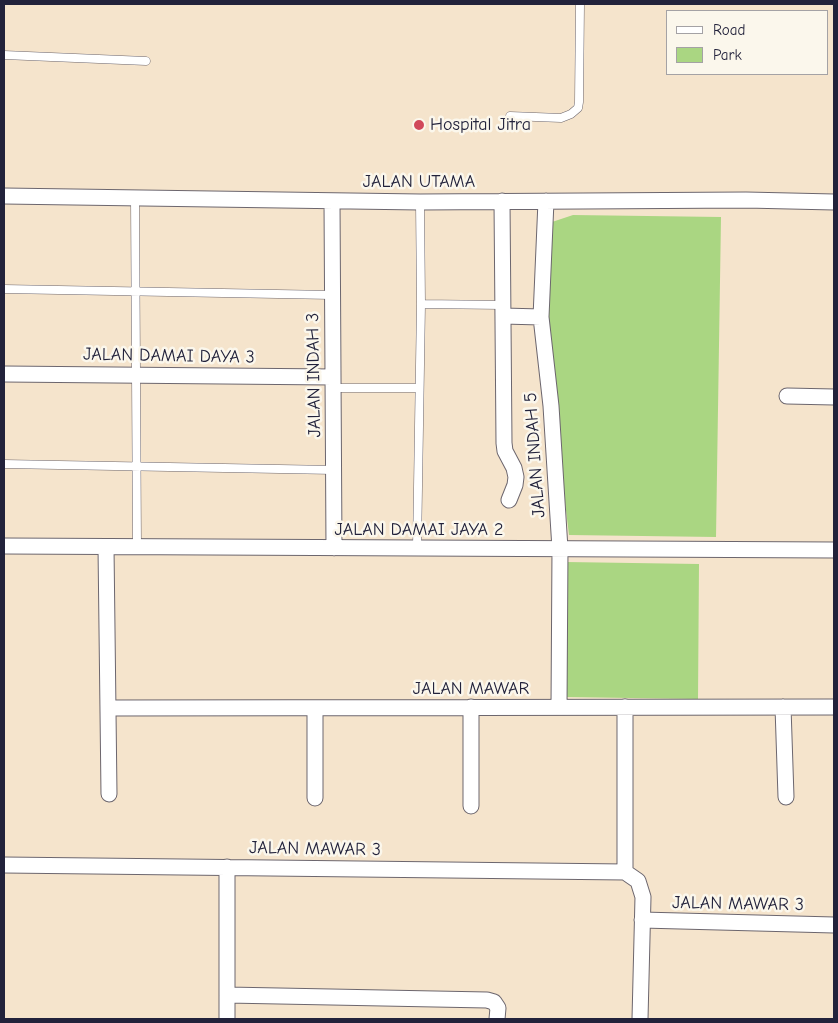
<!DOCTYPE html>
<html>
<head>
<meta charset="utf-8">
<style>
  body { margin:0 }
  #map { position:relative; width:838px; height:1023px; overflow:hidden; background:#f5e4cc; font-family:"Comic Neue",sans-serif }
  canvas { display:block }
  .frame { position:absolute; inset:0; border:5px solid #22223b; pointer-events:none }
  .legend { position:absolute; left:666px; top:10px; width:162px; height:65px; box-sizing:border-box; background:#fbf7ec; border:1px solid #a4a2a5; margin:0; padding:6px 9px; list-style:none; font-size:15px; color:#22223b }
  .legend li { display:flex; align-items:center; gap:10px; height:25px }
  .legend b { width:25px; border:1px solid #a4a2a5 }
</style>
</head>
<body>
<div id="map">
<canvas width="838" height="1023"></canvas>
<div class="frame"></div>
<ul class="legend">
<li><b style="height:6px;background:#fff"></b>Road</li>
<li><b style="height:14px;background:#aad682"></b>Park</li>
</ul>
</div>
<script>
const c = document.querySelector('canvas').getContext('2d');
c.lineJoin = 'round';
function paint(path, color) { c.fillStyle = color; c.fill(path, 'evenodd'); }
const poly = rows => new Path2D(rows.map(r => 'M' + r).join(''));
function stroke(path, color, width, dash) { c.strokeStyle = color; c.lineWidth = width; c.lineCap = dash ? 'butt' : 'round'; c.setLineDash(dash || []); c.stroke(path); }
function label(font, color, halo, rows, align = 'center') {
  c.font = font + ' "Comic Neue",sans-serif'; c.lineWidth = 5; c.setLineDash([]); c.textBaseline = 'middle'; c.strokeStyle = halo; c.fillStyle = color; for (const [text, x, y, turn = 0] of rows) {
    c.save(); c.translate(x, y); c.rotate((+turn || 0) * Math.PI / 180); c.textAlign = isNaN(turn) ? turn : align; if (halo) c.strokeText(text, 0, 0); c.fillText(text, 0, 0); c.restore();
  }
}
paint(poly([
  [573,215,721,217,716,537,569,535,547,354,552,222],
  [566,562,699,564,698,699,564,697]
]), '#aad682');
const service = poly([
  [4,55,146,61],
  [510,116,561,118,571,114,578,108,579,102,580,4],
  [135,197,137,547],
  [4,289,332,295],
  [421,304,503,305],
  [333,388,418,388],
  [4,464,334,470],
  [417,548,421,304,420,202]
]);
const minor = poly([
  [4,196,420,202,746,200,834,202],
  [332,201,334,548],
  [502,201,504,443,505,451,514,468,516,477,515,485,509,500],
  [546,201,541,317,551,406,560,549,559,707],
  [503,316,541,317],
  [4,374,333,377],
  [787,396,834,397],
  [4,546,834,550],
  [106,547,109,794],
  [471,707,471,806],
  [625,707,625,872],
  [783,707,786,797],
  [108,708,834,707],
  [315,708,315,798],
  [4,865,625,872,638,881,643,897,640,1019],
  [642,920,834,925],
  [227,995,487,1000,494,1002,498,1008,497,1019],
  [227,1019,227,867]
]);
stroke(service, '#6c666e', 9);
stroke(minor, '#6c666e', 17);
stroke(service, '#fff', 8);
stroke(minor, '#fff', 15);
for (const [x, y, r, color] of [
  [419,125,6,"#d1495b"]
]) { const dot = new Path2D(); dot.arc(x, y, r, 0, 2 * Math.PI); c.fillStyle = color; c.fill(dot); stroke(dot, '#fbf7ec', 2); }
label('18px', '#22223b', '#fbf7ec', [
  ["Hospital Jitra",430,125]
], 'left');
label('18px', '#22223b', '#fbf7ec', [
  ["JALAN UTAMA",419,182],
  ["JALAN DAMAI DAYA 3",169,356,1],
  ["JALAN INDAH 3",314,375,-91],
  ["JALAN INDAH 5",535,455,-94],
  ["JALAN DAMAI JAYA 2",419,530],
  ["JALAN MAWAR",471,689],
  ["JALAN MAWAR 3",315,849,1],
  ["JALAN MAWAR 3",738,904,1]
]);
</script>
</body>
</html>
